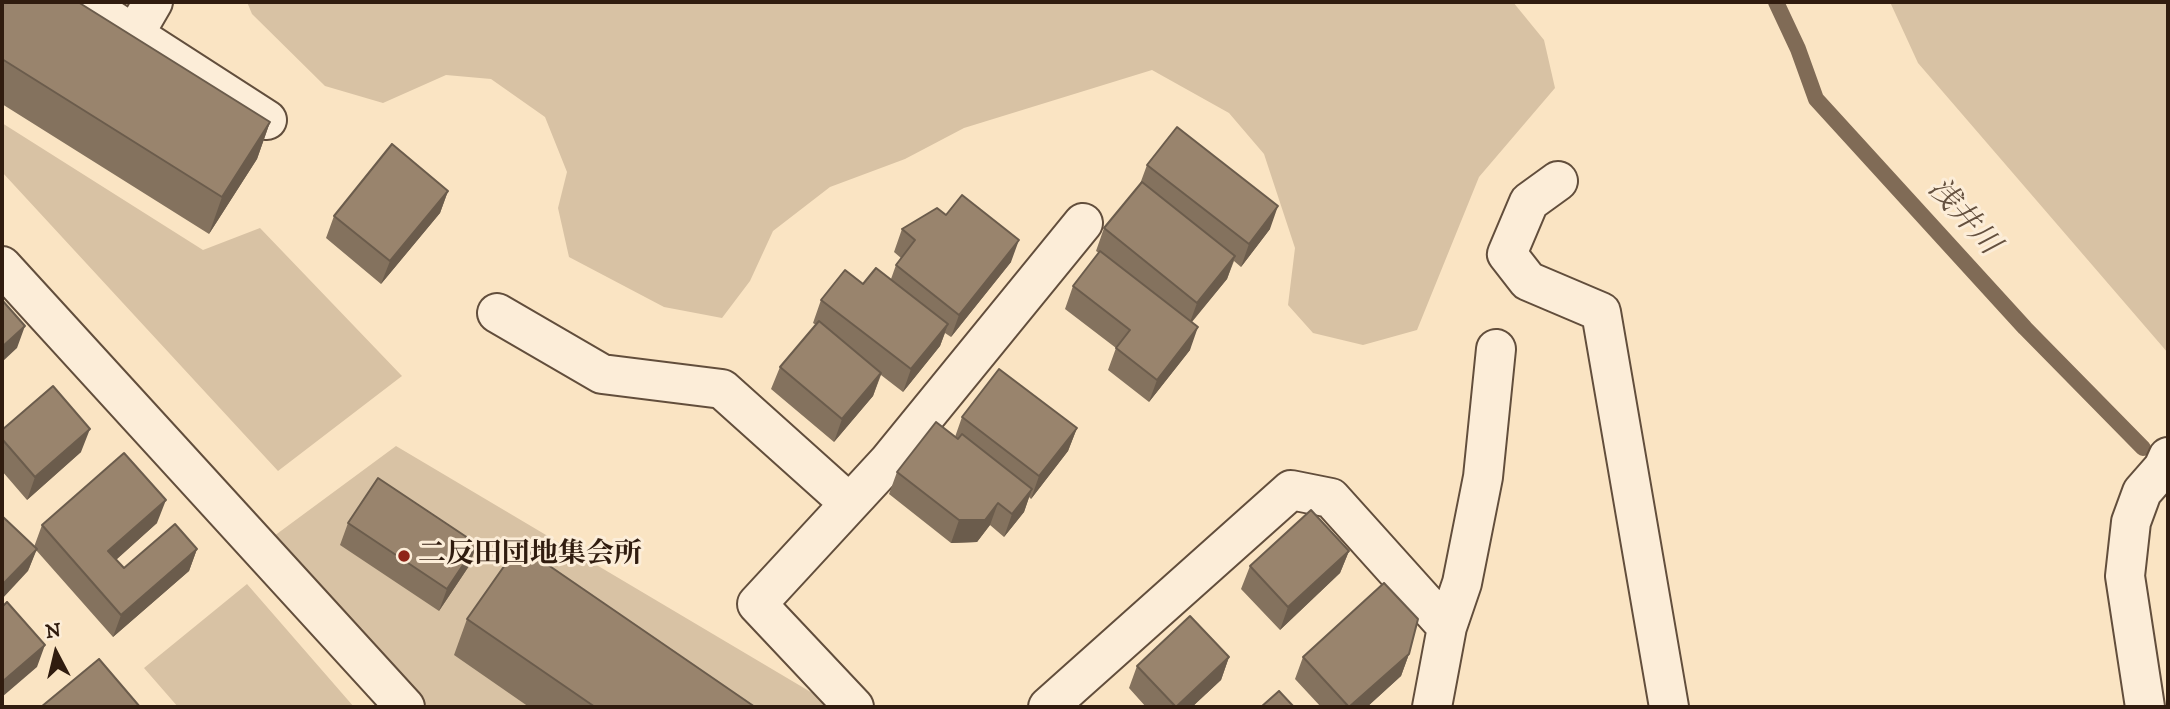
<!DOCTYPE html>
<html>
<head>
<meta charset="utf-8">
<style>
  body { margin:0 }
  #map { position:relative; width:2170px; height:709px; overflow:hidden; background:#fae4c3; font-family:"IM FELL DW Pica",serif }
  canvas { display:block }
  .frame { position:absolute; inset:0; border:4px solid #301c0f; pointer-events:none }
  .north { position:absolute; left:21px; top:618px; width:70px; height:70px; -webkit-text-stroke:5px #fcedd8; paint-order:stroke; rotate:353deg; font-size:19px; font-weight:700; line-height:28px; text-align:center; color:#301c0f }
  .north::after { content:''; display:block; margin:auto; width:24px; height:32px; background:#301c0f; clip-path:polygon(50% 0,100% 100%,50% 72%,0 100%) }
</style>
</head>
<body>
<div id="map">
<canvas width="2170" height="709"></canvas>
<div class="frame"></div>
<div class="north">N</div>
</div>
<script>
const c = document.querySelector('canvas').getContext('2d');
c.lineJoin = 'round';
function paint(path, color) { c.fillStyle = color; c.fill(path, 'evenodd'); }
const poly = rows => new Path2D(rows.map(r => 'M' + r).join(''));
function stroke(path, color, width, dash) { c.strokeStyle = color; c.lineWidth = width; c.lineCap = dash ? 'butt' : 'round'; c.setLineDash(dash || []); c.stroke(path); }
function label(font, color, halo, rows, align = 'center') {
  c.font = font + ' "IM FELL DW Pica","Noto Serif JP",serif'; c.lineWidth = 6; c.setLineDash([]); c.textBaseline = 'middle'; c.strokeStyle = halo; c.fillStyle = color; for (const [text, x, y, turn = 0] of rows) {
    c.save(); c.translate(x, y); c.rotate((+turn || 0) * Math.PI / 180); c.textAlign = isNaN(turn) ? turn : align; if (halo) c.strokeText(text, 0, 0); c.fillText(text, 0, 0); c.restore();
  }
}
paint(poly([
  [247,2,1513,2,1544,40,1555,88,1479,177,1417,330,1363,345,1313,333,1288,305,1295,248,1264,154,1229,113,1152,70,964,128,905,159,830,187,773,231,750,281,722,318,664,307,569,257,558,208,567,172,545,117,491,79,446,75,383,103,325,86,252,14],
  [1890,2,2168,2,2168,353,1918,63],
  [2,123,203,250,260,228,402,376,278,471,2,172],
  [396,446,836,707,428,707,270,539],
  [247,584,354,707,178,707,144,668]
]), '#d8c2a4');
stroke(poly([
  [1776,2,1798,49,1816,99,2025,328,2143,448]
]), '#806b56', 16);
const minor = poly([
  [84,2,267,120],
  [135,33,153,2],
  [1558,181,1529,202,1507,254,1528,281,1601,312,1669,707],
  [2,266,405,707],
  [497,313,602,374,722,389,849,503],
  [1447,627,1462,583,1483,477,1496,349],
  [854,707,757,604,888,462,1083,223],
  [1048,707,1291,490,1331,498,1447,627,1432,707],
  [2145,707,2125,576,2131,522,2142,492,2163,468,2168,457]
]);
stroke(minor, '#624e3c', 42);
stroke(minor, '#fcedd8', 38);
paint(poly([
  [2,2,270,122,257,159,209,234,2,104],
  [1147,165,1270,229,1241,267,1234,261,1227,279,1192,322,1190,350,1149,402,1108,370,1116,348,1065,309,1073,286,1099,253,1096,251,1104,228,1140,184],
  [448,191,440,213,381,284,326,238,334,216],
  [946,215,1011,262,951,337,945,333,940,346,903,392,881,375,873,396,834,442,771,389,780,367,816,325,813,323,821,300,863,284,891,279,896,265,901,258,894,252,902,229],
  [962,417,1077,428,1068,451,1031,499,1029,497,1024,512,1004,537,990,525,977,542,951,543,889,494,897,472,955,437],
  [2,430,81,452,27,500,2,471],
  [157,523,116,560,124,568,197,549,189,571,113,637,36,550,28,571,34,547,42,525],
  [348,523,477,544,469,566,439,611,340,545],
  [1349,551,1340,573,1280,630,1241,589,1250,566],
  [467,619,755,707,529,707,454,655],
  [1409,654,1401,676,1367,707,1321,707,1295,679,1303,657],
  [1229,657,1221,680,1192,707,1146,707,1129,688,1137,666]
]), '#84725e');
paint(poly([
  [270,122,257,159,209,234,222,197],
  [448,191,440,213,381,284,390,261],
  [1278,206,1270,229,1241,267,1249,244],
  [1019,240,1011,262,951,337,959,315],
  [1235,256,1227,279,1189,325,1197,303],
  [948,324,940,346,903,392,911,369],
  [25,326,17,348,2,362,2,347],
  [1198,327,1190,350,1149,402,1157,380],
  [881,373,873,396,834,442,842,419],
  [1077,428,1068,451,1031,499,1039,476],
  [90,429,81,452,27,500,35,477],
  [1032,489,1024,512,1004,537,1012,514],
  [166,500,157,523,100,574,108,551],
  [998,503,990,525,977,542,951,543,959,520],
  [477,544,469,566,439,611,447,589],
  [37,549,28,571,2,599,2,585],
  [197,549,189,571,113,637,121,615],
  [1349,551,1340,573,1280,630,1288,607],
  [45,645,37,667,2,697,2,682],
  [1409,654,1401,676,1367,707,1350,707],
  [1229,657,1221,680,1192,707,1176,707]
]), '#6b5c4c');
const building = poly([
  [2,2,78,2,270,122,222,197,2,59,2,2],
  [1177,127,1278,206,1249,244,1147,165,1177,127],
  [392,144,448,191,390,261,334,216,392,144],
  [1142,182,1235,256,1197,303,1104,228,1142,182],
  [962,195,1019,240,959,315,896,265,915,240,902,229,937,208,946,215,962,195],
  [1100,251,1198,327,1157,380,1116,348,1130,330,1073,286,1100,251],
  [876,268,948,324,911,369,821,300,845,270,863,284,876,268],
  [2,300,25,326,2,347,2,300],
  [819,321,881,373,842,419,780,367,819,321],
  [999,369,1077,428,1039,476,962,417,999,369],
  [53,386,90,429,35,477,2,439,2,430,53,386],
  [936,422,958,439,962,434,1032,489,1012,514,998,503,985,520,959,520,897,472,936,422],
  [124,453,166,500,108,551,124,568,175,524,197,549,121,615,42,525,124,453],
  [378,478,477,544,447,589,348,523,378,478],
  [1311,510,1349,551,1288,607,1250,566,1311,510],
  [2,516,37,549,2,585,2,516],
  [519,545,755,707,595,707,467,619,519,545],
  [1384,583,1418,619,1409,654,1349,707,1303,657,1384,583],
  [7,602,45,645,2,682,2,607,7,602],
  [1190,616,1229,657,1176,707,1137,666,1190,616],
  [99,659,140,707,41,707,99,659],
  [1279,691,1294,707,1261,707,1279,691]
]);
paint(building, '#99846d');
stroke(building, '#6b5c4c', 2);
for (const [x, y, r, color] of [
  [404,556,7,"#8f2418"]
]) { const dot = new Path2D(); dot.arc(x, y, r, 0, 2 * Math.PI); c.fillStyle = color; c.fill(dot); stroke(dot, '#fcedd8', 2.5); }
label('bold 28px', '#301c0f', '#fcedd8', [
  ["二反田団地集会所",418,556]
], 'left');
label('italic 30px', '#65513f', '#fcedd8', [
  ["浅井川",1962,218,48]
]);
</script>
</body>
</html>
